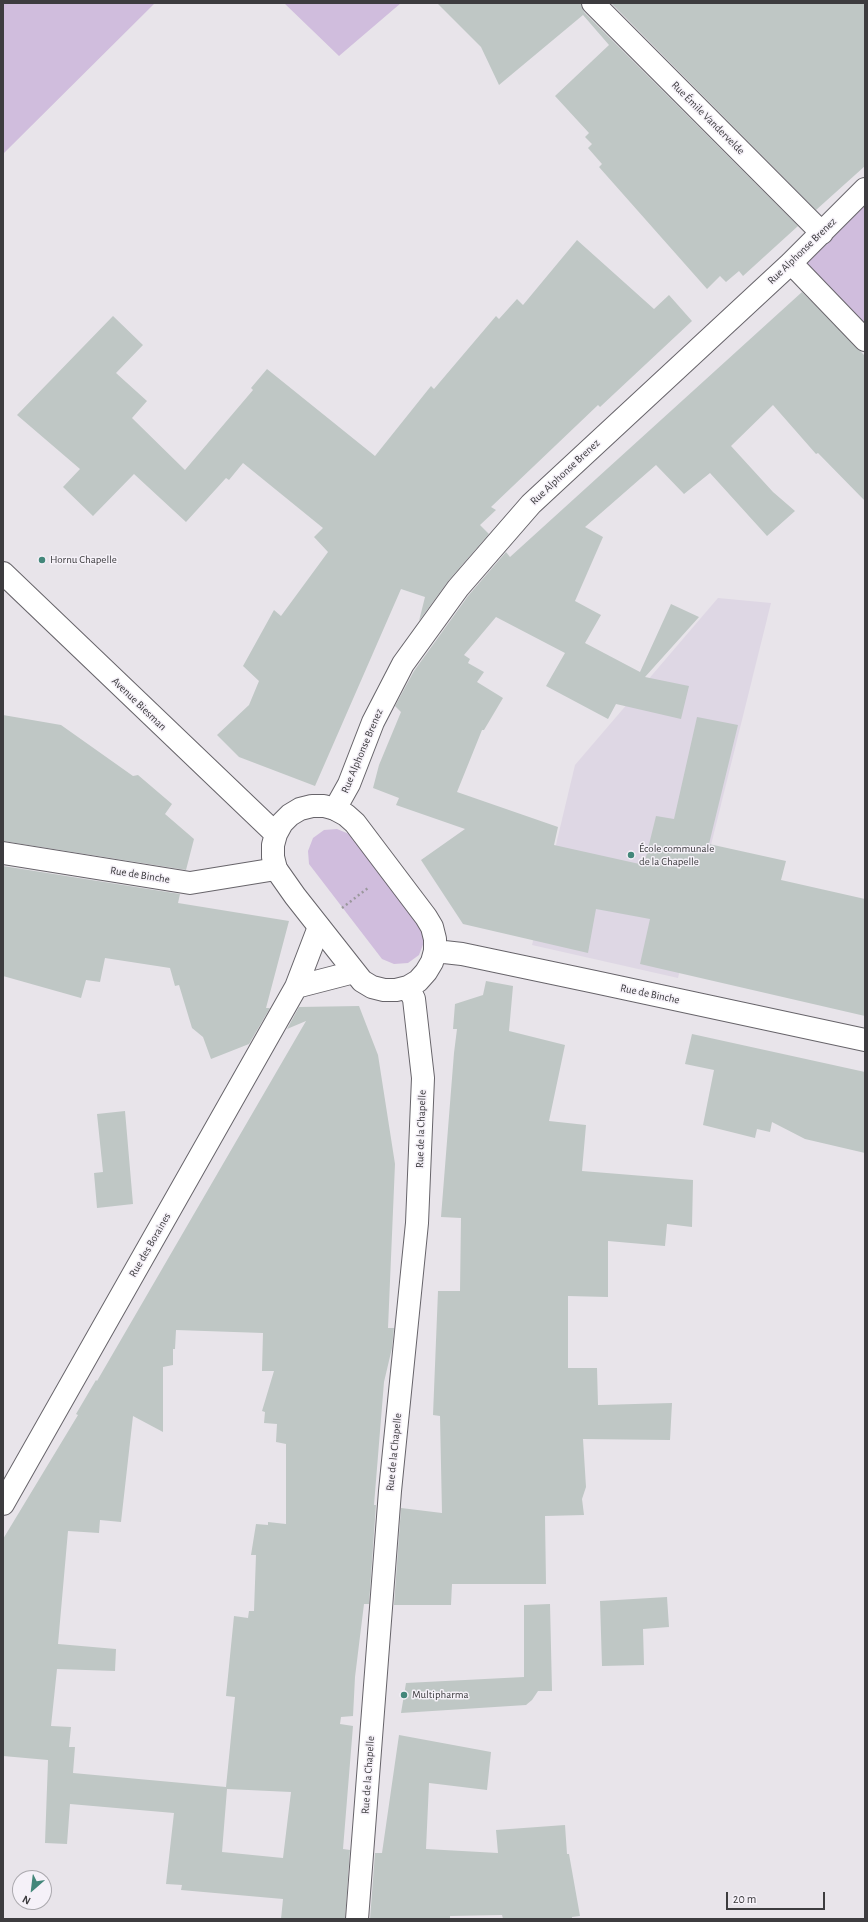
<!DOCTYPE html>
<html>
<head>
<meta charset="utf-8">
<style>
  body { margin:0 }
  #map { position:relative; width:868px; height:1922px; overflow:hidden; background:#e8e4ea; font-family:"Alegreya Sans",sans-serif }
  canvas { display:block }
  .frame { position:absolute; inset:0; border:4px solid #3d3c3f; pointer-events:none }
  .north { position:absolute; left:12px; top:1870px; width:40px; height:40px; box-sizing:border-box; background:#f5f1f8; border:1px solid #aba9ae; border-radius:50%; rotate:208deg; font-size:11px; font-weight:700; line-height:16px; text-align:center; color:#3d3c3f }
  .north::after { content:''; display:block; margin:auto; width:14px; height:18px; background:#43877a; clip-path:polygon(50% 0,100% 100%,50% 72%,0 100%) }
  .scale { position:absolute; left:726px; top:1892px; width:99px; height:18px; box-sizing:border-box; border:2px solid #3d3c3f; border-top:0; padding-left:5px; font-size:12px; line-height:14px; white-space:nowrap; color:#3d3c3f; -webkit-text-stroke:3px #f5f1f8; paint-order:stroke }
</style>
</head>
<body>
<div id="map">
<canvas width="868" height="1922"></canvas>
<div class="frame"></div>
<div class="north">N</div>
<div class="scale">20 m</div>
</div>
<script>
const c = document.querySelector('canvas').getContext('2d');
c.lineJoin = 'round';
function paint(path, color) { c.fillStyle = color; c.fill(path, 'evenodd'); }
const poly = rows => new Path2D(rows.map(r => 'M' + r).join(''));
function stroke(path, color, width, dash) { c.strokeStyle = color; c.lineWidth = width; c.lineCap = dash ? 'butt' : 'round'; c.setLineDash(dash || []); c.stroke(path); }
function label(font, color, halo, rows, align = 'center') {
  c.font = font + ' "Alegreya Sans",sans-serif'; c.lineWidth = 3; c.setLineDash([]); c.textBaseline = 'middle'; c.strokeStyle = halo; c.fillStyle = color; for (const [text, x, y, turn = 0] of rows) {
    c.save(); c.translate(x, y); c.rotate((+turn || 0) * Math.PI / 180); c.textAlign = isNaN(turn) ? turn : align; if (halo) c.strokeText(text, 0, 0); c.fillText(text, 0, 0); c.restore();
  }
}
paint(poly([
  [718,598,771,603,678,978,532,945,575,765]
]), '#ded7e4');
paint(poly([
  [3,3,155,3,3,154],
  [284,3,401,3,339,56],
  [865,189,865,340,791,263],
  [337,829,349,834,422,929,424,942,419,955,408,963,394,964,382,959,309,864,308,851,313,838,324,830]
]), '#d0bddd');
paint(poly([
  [437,3,581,3,584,12,798,226,743,276,739,271,726,282,720,276,707,289,599,167,602,164,588,148,592,144,585,137,589,133,555,96,609,45,583,15,499,85,481,47],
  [611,3,865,3,865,166,816,210],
  [577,240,654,309,669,295,692,321,600,407,598,405,491,507,496,510,480,525,489,534,449,580,419,621,425,597,401,589,315,786,239,757,217,735,249,705,259,681,243,666,274,610,281,616,328,552,314,537,323,528,243,463,229,480,226,478,186,522,134,474,93,516,63,487,80,469,17,415,113,316,143,345,116,373,147,401,132,418,185,470,253,390,251,388,267,369,375,456,431,386,434,389,496,316,499,319,517,299,523,305],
  [802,292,865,356,865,501,818,453,816,454,773,405,731,446,773,492,795,511,767,536,710,473,684,494,656,465,585,527,603,537,575,601,601,615,585,643,640,672,671,604,699,617,645,677,689,686,681,719,616,704,608,719,546,686,565,653,496,617,464,655,470,659,468,663,484,672,477,682,503,698,484,730,482,730,457,792,558,827,554,845,644,865,656,816,674,819,697,717,738,725,709,844,786,861,781,880,865,899,865,1016,640,964,650,919,596,909,588,953,463,924,421,860,465,829,396,805,399,798,373,788,379,765,401,712,395,706,414,671,468,596,506,552,510,557],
  [3,715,61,725,133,776,138,775,172,804,165,814,194,839,186,870,3,841],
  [3,866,180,894,178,903,289,921,266,1008,270,1008,249,1044,211,1059,203,1037,192,1028,179,985,175,986,170,968,105,958,100,982,86,980,81,998,3,976],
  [486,981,513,986,509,1031,565,1045,549,1121,586,1125,582,1171,693,1180,692,1227,667,1224,665,1246,608,1241,608,1297,568,1296,568,1368,597,1368,598,1405,672,1403,670,1440,583,1439,586,1487,582,1499,584,1515,545,1516,546,1584,452,1584,451,1605,394,1605,401,1508,442,1513,440,1416,433,1415,438,1291,460,1291,461,1218,441,1217,454,1053,457,1029,453,1029,455,1004,483,995],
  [359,1006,378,1055,395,1164,388,1328,394,1328,392,1348,384,1382,374,1505,376,1505,369,1604,364,1604,355,1677,353,1716,341,1717,340,1724,353,1726,343,1849,350,1850,345,1919,281,1919,283,1899,181,1890,182,1885,166,1884,174,1813,70,1804,67,1844,45,1843,48,1760,3,1756,3,1539,78,1415,76,1414,96,1380,97,1381,306,1021,287,1029,299,1007],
  [176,1330,263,1333,262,1371,274,1371,262,1411,265,1412,264,1423,277,1424,276,1442,286,1444,286,1524,268,1522,268,1525,256,1524,251,1555,256,1555,254,1611,249,1611,248,1618,234,1616,226,1696,235,1697,226,1787,73,1773,75,1747,69,1747,71,1727,51,1726,57,1669,115,1671,116,1649,58,1644,68,1531,99,1533,100,1520,121,1522,133,1416,163,1432,163,1367,173,1365,173,1349,175,1349],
  [227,1789,291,1792,283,1858,222,1852],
  [692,1034,865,1072,865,1153,805,1139,772,1122,770,1132,757,1129,755,1138,703,1125,714,1070,685,1064],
  [125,1111,133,1204,97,1208,94,1173,103,1172,97,1114],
  [667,1597,669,1627,643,1629,644,1665,602,1666,600,1601],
  [550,1604,552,1691,538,1691,532,1700,526,1705,401,1713,406,1683,524,1677,524,1605],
  [399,1735,491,1752,487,1790,429,1783,426,1849,498,1853,496,1830,565,1825,567,1854,569,1854,580,1916,572,1917,572,1919,503,1919,502,1915,450,1916,450,1919,370,1919,375,1853,382,1853]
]), '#bfc7c5');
const minor = poly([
  [593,3,822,233],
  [791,263,865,340],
  [335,809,349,784,373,722,403,664,458,588,531,504,791,263,865,189],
  [3,853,190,883,276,869],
  [296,987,354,972],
  [3,1504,296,987,319,927]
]);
const tertiary = poly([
  [3,573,276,834],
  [312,806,324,806,335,809,346,815,355,823,426,917,432,927,435,939,435,951,432,962,426,972,418,981,408,987,396,990,384,990,372,987,362,981,295,896,276,869,273,857,273,845,276,834,282,823,290,815,300,809,312,806],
  [435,951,462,954,595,982,865,1040],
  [357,1919,390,1491,417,1223,423,1078,414,999,408,987]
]);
stroke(minor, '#67646a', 24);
stroke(tertiary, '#67646a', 24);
stroke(poly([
  [342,908,368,888]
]), '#9b989d', 2.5, [2, 3]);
stroke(minor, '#fff', 22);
stroke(tertiary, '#fff', 22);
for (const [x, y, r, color] of [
  [42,560,4,"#43877a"],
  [631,855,4,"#43877a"],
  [404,1695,4,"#43877a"]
]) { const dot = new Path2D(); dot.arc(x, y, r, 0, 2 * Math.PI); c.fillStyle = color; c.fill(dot); stroke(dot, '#f5f1f8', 1.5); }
label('11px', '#3d3c3f', '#f5f1f8', [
  ["Rue Émile Vandervelde",708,118,45],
  ["Rue Alphonse Brenez",802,251,-44],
  ["Rue Alphonse Brenez",565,472,-43],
  ["Avenue Biesman",139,704,44],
  ["Rue Alphonse Brenez",362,751,-67],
  ["Rue de Binche",140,875,9],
  ["Rue de Binche",650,994,12],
  ["Rue de la Chapelle",421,1129,-88],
  ["Rue des Boraines",150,1245,-60],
  ["Rue de la Chapelle",394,1452,-84],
  ["Rue de la Chapelle",368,1775,-86]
]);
label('11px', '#3d3c3f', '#f5f1f8', [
  ["Hornu Chapelle",50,560],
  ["École communale",639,849],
  ["de la Chapelle",639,862],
  ["Multipharma",412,1695]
], 'left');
</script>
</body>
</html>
